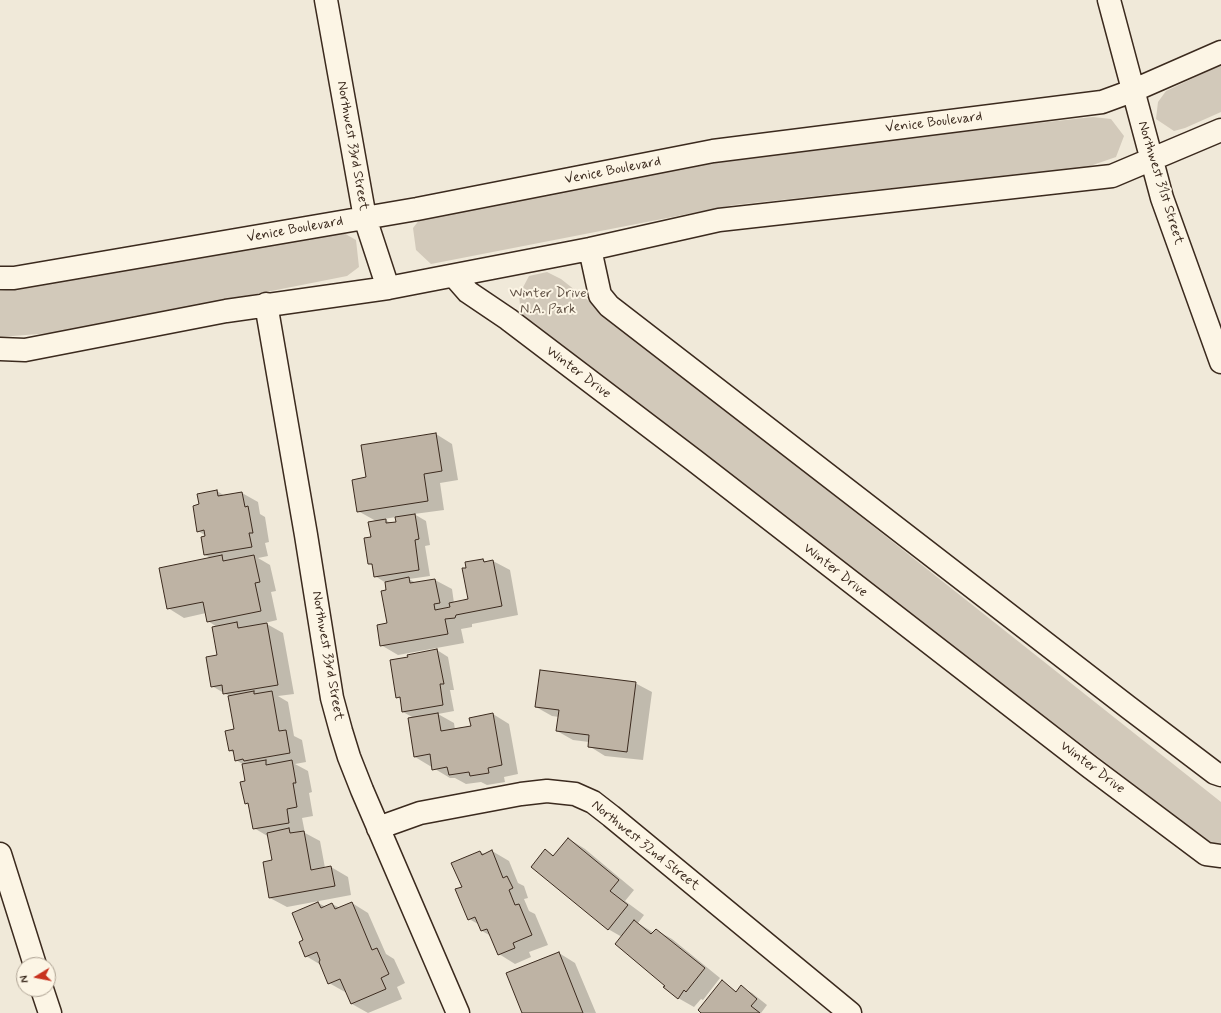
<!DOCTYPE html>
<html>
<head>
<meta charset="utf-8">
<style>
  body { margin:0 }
  #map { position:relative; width:1221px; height:1013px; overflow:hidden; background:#f0e9d9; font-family:Mynerve,sans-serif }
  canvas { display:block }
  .north { position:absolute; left:16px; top:957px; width:40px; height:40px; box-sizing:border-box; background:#fcf5e5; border:1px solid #afa495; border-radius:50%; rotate:260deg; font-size:11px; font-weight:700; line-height:16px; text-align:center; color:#3b2a1e }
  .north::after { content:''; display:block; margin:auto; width:14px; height:18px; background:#c8321e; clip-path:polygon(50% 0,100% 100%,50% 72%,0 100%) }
</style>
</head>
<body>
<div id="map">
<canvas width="1221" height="1013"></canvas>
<div class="north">N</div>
</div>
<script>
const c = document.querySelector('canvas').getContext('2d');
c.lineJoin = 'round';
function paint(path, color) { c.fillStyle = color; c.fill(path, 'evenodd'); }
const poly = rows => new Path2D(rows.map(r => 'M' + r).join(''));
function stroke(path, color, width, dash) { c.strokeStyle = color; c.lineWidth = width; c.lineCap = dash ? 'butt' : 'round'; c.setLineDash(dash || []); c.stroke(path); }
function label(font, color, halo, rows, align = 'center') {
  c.font = font + ' Mynerve,sans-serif'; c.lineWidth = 4; c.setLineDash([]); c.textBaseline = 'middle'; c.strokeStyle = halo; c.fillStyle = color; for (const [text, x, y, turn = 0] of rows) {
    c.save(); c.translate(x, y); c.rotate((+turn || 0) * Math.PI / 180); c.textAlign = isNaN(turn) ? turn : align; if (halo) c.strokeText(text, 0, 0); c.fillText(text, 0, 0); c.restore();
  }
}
paint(poly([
  [1221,65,1221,112,1185,128,1174,131,1156,119,1158,102,1166,91],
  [1093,117,1111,119,1124,136,1116,157,1087,167,734,205,431,264,416,250,413,228,420,219,738,156],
  [342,232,356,240,359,267,347,276,64,332,0,337,0,291],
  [547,272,561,279,1221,802,1221,844,1213,845,521,315,519,295,529,276]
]), '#d2c9ba');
paint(poly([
  [436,434,452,444,458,480,440,483,444,510,414,514,426,521,430,545,425,546,430,576,409,579,416,583,435,580,452,589,454,603,469,600,467,568,483,560,487,562,493,561,510,570,518,615,472,624,472,627,461,629,464,643,398,655,381,645,388,624,387,591,386,583,375,576,374,566,369,563,372,538,376,521,358,511,368,478],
  [396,517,397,523,392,524,384,519],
  [217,491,225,496,242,493,258,502,260,514,265,517,269,542,265,543,268,556,258,558,270,565,276,591,271,592,277,620,265,623,283,633,294,694,278,696,288,702,294,736,302,740,306,762,295,764,308,771,312,792,309,793,313,816,302,818,305,833,320,841,325,868,331,867,348,877,351,895,287,907,270,898,273,860,269,837,254,828,250,806,246,803,247,782,244,765,236,760,234,753,229,750,235,730,229,696,212,686,218,656,217,627,208,621,206,613,184,618,168,608,211,558,205,555,208,537,198,531,200,505],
  [437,650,448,657,454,690,450,690,454,711,438,714,454,723,455,730,472,727,493,714,509,724,518,774,504,777,505,782,487,785,481,782,466,784,455,778,450,778,415,757,414,718,403,712,401,699,397,697,409,657],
  [635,683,652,692,643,760,605,756,589,746,589,742,573,740,557,731,559,717,552,716,536,707],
  [569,839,585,849,634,890,625,901,644,915,638,923,654,933,656,930,672,939,720,978,703,1000,701,999,694,1007,678,998,622,937,608,929,545,851,555,856],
  [492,851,509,861,518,883,524,886,528,898,524,899,529,911,535,914,548,945,529,952,531,957,515,964,499,954,491,936,482,931,480,925,469,919,463,887,480,852,485,854],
  [318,903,326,907,332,904,340,908,352,903,368,913,386,954,394,959,405,983,397,987,402,999,368,1013,352,1004,347,992,345,992,329,983,321,965,306,956,305,941],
  [559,953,575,963,596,1013,523,1013],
  [722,981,737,992,741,987,752,993,767,1005,761,1013,703,1013]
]), '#0003');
const building = poly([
  [436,433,442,471,424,474,428,501,357,512,352,480,366,477,361,445,436,433],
  [217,490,218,496,242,492,245,507,248,506,253,533,249,533,252,547,204,555,201,537,205,536,204,530,197,532,193,506,199,504,197,494,217,490],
  [415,514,419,539,415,540,419,570,374,577,372,564,368,564,364,538,371,537,368,522,386,519,386,523,396,522,395,517,415,514],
  [222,555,223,561,254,555,260,582,255,583,261,611,207,622,203,602,167,609,159,568,222,555],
  [483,559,484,562,493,560,502,606,456,615,455,618,445,619,448,634,380,646,377,625,387,623,381,591,386,590,385,582,409,577,410,583,435,579,440,603,434,604,435,610,450,607,449,603,468,599,462,568,466,568,465,562,483,559],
  [237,622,238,628,267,623,278,685,223,694,222,685,211,687,206,657,217,655,212,627,237,622],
  [437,649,444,684,440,684,443,705,402,712,400,697,396,698,390,660,408,657,407,655,437,649],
  [540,670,636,682,627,752,588,747,589,735,556,731,559,710,535,707,540,670],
  [254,691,254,694,272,691,279,731,286,730,290,753,244,761,243,759,235,761,233,750,229,751,225,731,234,729,228,696,254,691],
  [438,713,441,731,471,726,469,718,493,713,502,765,488,768,489,773,470,776,469,772,449,775,447,767,432,770,430,754,414,757,408,718,438,713],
  [266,760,266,765,292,760,296,783,293,783,297,807,287,809,289,823,253,829,248,803,245,804,240,782,245,781,242,764,266,760],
  [289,828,290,833,304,831,311,870,331,866,335,886,269,898,263,862,272,860,267,833,289,828],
  [568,838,619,880,610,891,628,905,608,930,531,867,545,849,553,856,568,838],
  [492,850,503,878,507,876,513,888,509,890,515,905,519,904,532,935,513,943,515,948,498,955,487,929,481,931,475,917,468,920,455,889,462,887,451,863,480,851,482,855,492,850],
  [318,902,321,908,332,903,335,909,352,902,372,950,377,948,389,974,381,978,386,989,351,1004,340,979,328,984,319,962,320,960,317,952,305,957,299,942,303,940,292,913,318,902],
  [634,920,651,934,656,929,705,968,686,992,684,990,678,999,663,987,665,986,615,944,634,920],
  [559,952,583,1013,522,1013,506,973,559,952],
  [722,980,736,992,741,985,757,999,751,1006,760,1013,701,1013,698,1010,722,980]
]);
paint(building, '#beb3a4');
stroke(building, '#3b2a1e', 1);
const minor = poly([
  [326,0,365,218,388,288],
  [1109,0,1162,198,1221,362],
  [590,249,600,295,609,306,1128,707,1215,773,1221,775],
  [454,276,468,292,508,319,695,461,1090,767,1206,854,1221,856],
  [0,278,14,278,417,209,713,151,1102,102,1132,91,1221,52],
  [266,304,306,535,332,698,341,731,349,757,362,790,458,1013],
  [0,349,25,350,226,311,388,288,590,249,719,220,1112,176,1221,130],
  [378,828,420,813,521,794,547,791,575,794,593,802,611,816,850,1013],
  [0,854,35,965],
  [42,989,50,1013]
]);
stroke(minor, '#3b2a1e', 25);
stroke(minor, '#fcf5e5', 22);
label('14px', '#3b2a1e', '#fcf5e5', [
  ["Venice Boulevard",934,123,-7],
  ["Northwest 33rd Street",352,146,80],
  ["Venice Boulevard",613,171,-11],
  ["Northwest 31st Street",1160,183,73],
  ["Venice Boulevard",295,230,-10],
  ["Winter Drive",578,373,37],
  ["Winter Drive",835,571,38],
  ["Northwest 33rd Street",327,656,80],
  ["Winter Drive",1092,768,37],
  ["Northwest 32nd Street",645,846,39]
]);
label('14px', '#615245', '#fcf5e5', [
  ["Winter Drive",548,294],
  ["N.A. Park",548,310]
]);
</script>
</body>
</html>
